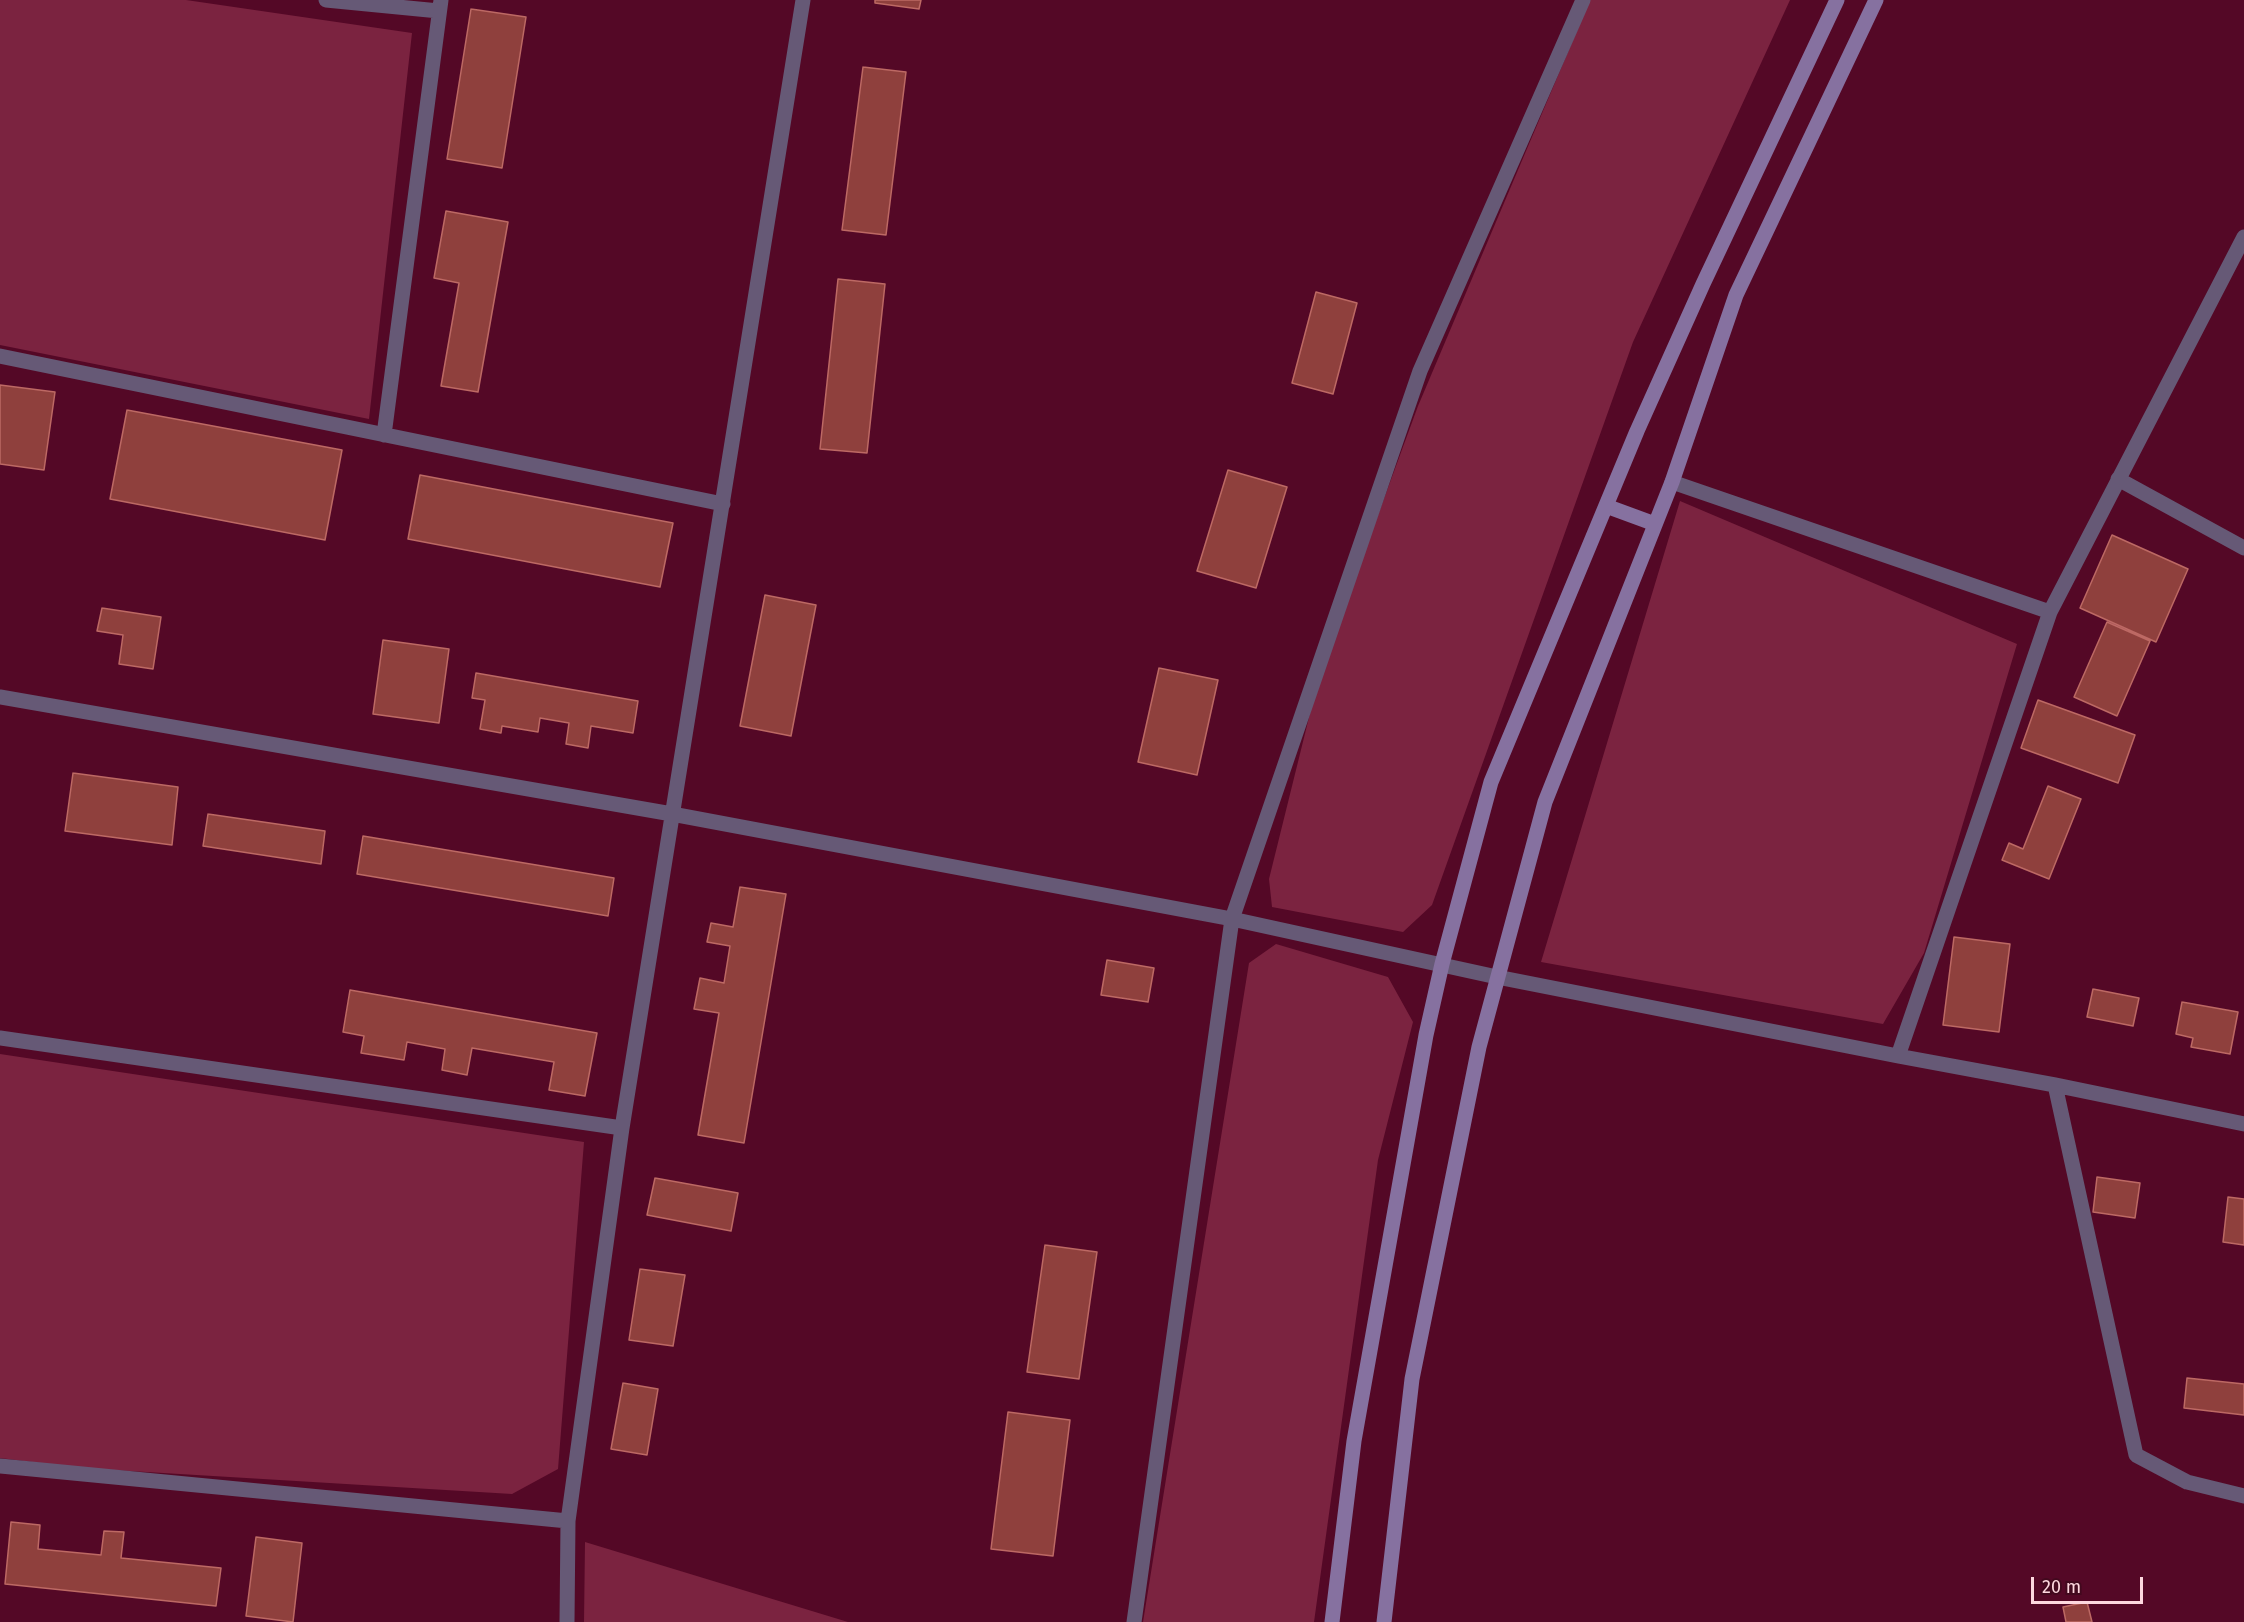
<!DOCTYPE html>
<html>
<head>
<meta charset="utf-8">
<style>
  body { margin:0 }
  #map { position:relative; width:2244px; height:1622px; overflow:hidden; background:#540826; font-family:"Fira Sans",sans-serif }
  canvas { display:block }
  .scale { position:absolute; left:2031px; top:1577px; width:112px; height:27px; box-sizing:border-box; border:3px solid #fed8df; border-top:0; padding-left:8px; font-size:18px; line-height:21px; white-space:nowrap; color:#fed8df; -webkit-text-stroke:4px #42091e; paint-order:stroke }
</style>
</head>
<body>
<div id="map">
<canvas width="2244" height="1622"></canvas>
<div class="scale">20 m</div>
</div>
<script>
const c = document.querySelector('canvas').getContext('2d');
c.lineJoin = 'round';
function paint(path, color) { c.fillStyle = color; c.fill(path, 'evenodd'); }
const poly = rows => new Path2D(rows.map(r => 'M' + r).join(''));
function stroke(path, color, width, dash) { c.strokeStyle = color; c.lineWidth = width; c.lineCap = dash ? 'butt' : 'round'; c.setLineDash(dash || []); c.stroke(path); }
paint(poly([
  [0,0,186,0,412,33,369,419,0,345],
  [1590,0,1790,0,1633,342,1432,905,1403,932,1272,907,1269,879,1320,673,1418,406],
  [1680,501,2017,644,1924,953,1883,1024,1541,962],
  [1276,944,1388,977,1413,1022,1378,1160,1314,1622,1143,1622,1249,963],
  [0,1054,584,1142,558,1469,512,1494,80,1468,0,1458],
  [585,1542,848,1622,584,1622]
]), '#7b2340');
const building = poly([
  [875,0,921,0,919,9,875,3,875,0],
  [471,9,526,17,502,168,447,159,471,9],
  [863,67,906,72,886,235,842,230,863,67],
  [446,211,508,222,478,392,441,386,459,283,434,278,446,211],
  [838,279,885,284,867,453,820,449,838,279],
  [1316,292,1357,303,1333,394,1292,383,1316,292],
  [0,385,55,392,44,470,0,464,0,385],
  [127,410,342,450,325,540,110,499,127,410],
  [1228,470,1287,487,1256,588,1197,571,1228,470],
  [420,475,673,523,660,587,408,539,420,475],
  [2112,535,2188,569,2156,642,2080,608,2112,535],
  [765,595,816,605,791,736,740,726,765,595],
  [102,608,161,617,153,669,119,664,123,635,97,631,102,608],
  [2107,622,2150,641,2117,716,2074,697,2107,622],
  [383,640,449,649,439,723,373,714,383,640],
  [1159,668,1218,680,1197,775,1138,762,1159,668],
  [476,673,638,701,633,733,591,726,588,748,566,744,569,723,540,718,538,732,502,726,501,733,480,729,485,700,472,698,476,673],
  [2038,700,2135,735,2118,783,2021,748,2038,700],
  [73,773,178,787,172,845,65,831,73,773],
  [2048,786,2081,799,2049,879,2002,860,2009,843,2023,849,2048,786],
  [208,814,325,831,321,864,203,846,208,814],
  [363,836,614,878,608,916,357,874,363,836],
  [740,887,786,894,744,1143,698,1135,719,1013,694,1009,700,978,724,983,730,946,707,942,711,923,733,927,740,887],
  [1954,937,2010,944,1999,1032,1943,1025,1954,937],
  [1107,960,1154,968,1148,1002,1101,995,1107,960],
  [2093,989,2139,998,2133,1026,2087,1017,2093,989],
  [350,990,597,1033,585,1096,549,1090,554,1062,472,1048,467,1075,442,1070,445,1049,407,1042,404,1060,361,1053,364,1036,343,1032,350,990],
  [2182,1002,2238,1012,2230,1054,2191,1047,2193,1038,2176,1034,2182,1002],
  [2097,1177,2140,1183,2135,1218,2093,1212,2097,1177],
  [655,1178,738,1193,731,1231,647,1215,655,1178],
  [2228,1197,2244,1199,2244,1245,2223,1242,2228,1197],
  [1045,1245,1097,1252,1079,1379,1027,1372,1045,1245],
  [640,1269,685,1275,673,1346,629,1340,640,1269],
  [2187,1378,2244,1384,2244,1415,2184,1408,2187,1378],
  [623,1383,658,1389,647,1455,611,1449,623,1383],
  [1008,1412,1070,1420,1053,1556,991,1549,1008,1412],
  [11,1522,40,1525,38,1549,101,1555,104,1531,124,1532,121,1558,221,1568,216,1606,5,1584,11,1522],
  [256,1537,302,1543,293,1622,246,1616,256,1537],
  [2087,1602,2092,1622,2066,1622,2063,1607,2087,1602]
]);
paint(building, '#8f403d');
stroke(building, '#bd6964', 1.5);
stroke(poly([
  [326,0,439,11],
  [0,356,723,504],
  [384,435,441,0],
  [2118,479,2244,548],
  [1672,482,2050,612],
  [0,697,672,814,1232,919,1497,977,1898,1056,2055,1085,2244,1124],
  [0,1038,622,1128],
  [1898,1056,2050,612,2244,237],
  [2055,1085,2136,1455,2187,1482,2244,1496],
  [0,1466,568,1521],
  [567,1622,568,1521,622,1128,803,0],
  [1134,1622,1232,919,1420,371,1583,0]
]), '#665976', 15);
stroke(poly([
  [1606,506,1655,524],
  [1332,1622,1354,1441,1426,1035,1442,964,1491,782,1637,431,1703,284,1837,0],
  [1384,1622,1412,1379,1479,1047,1545,802,1672,482,1736,295,1876,0]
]), '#8671a0', 15);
</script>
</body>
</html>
